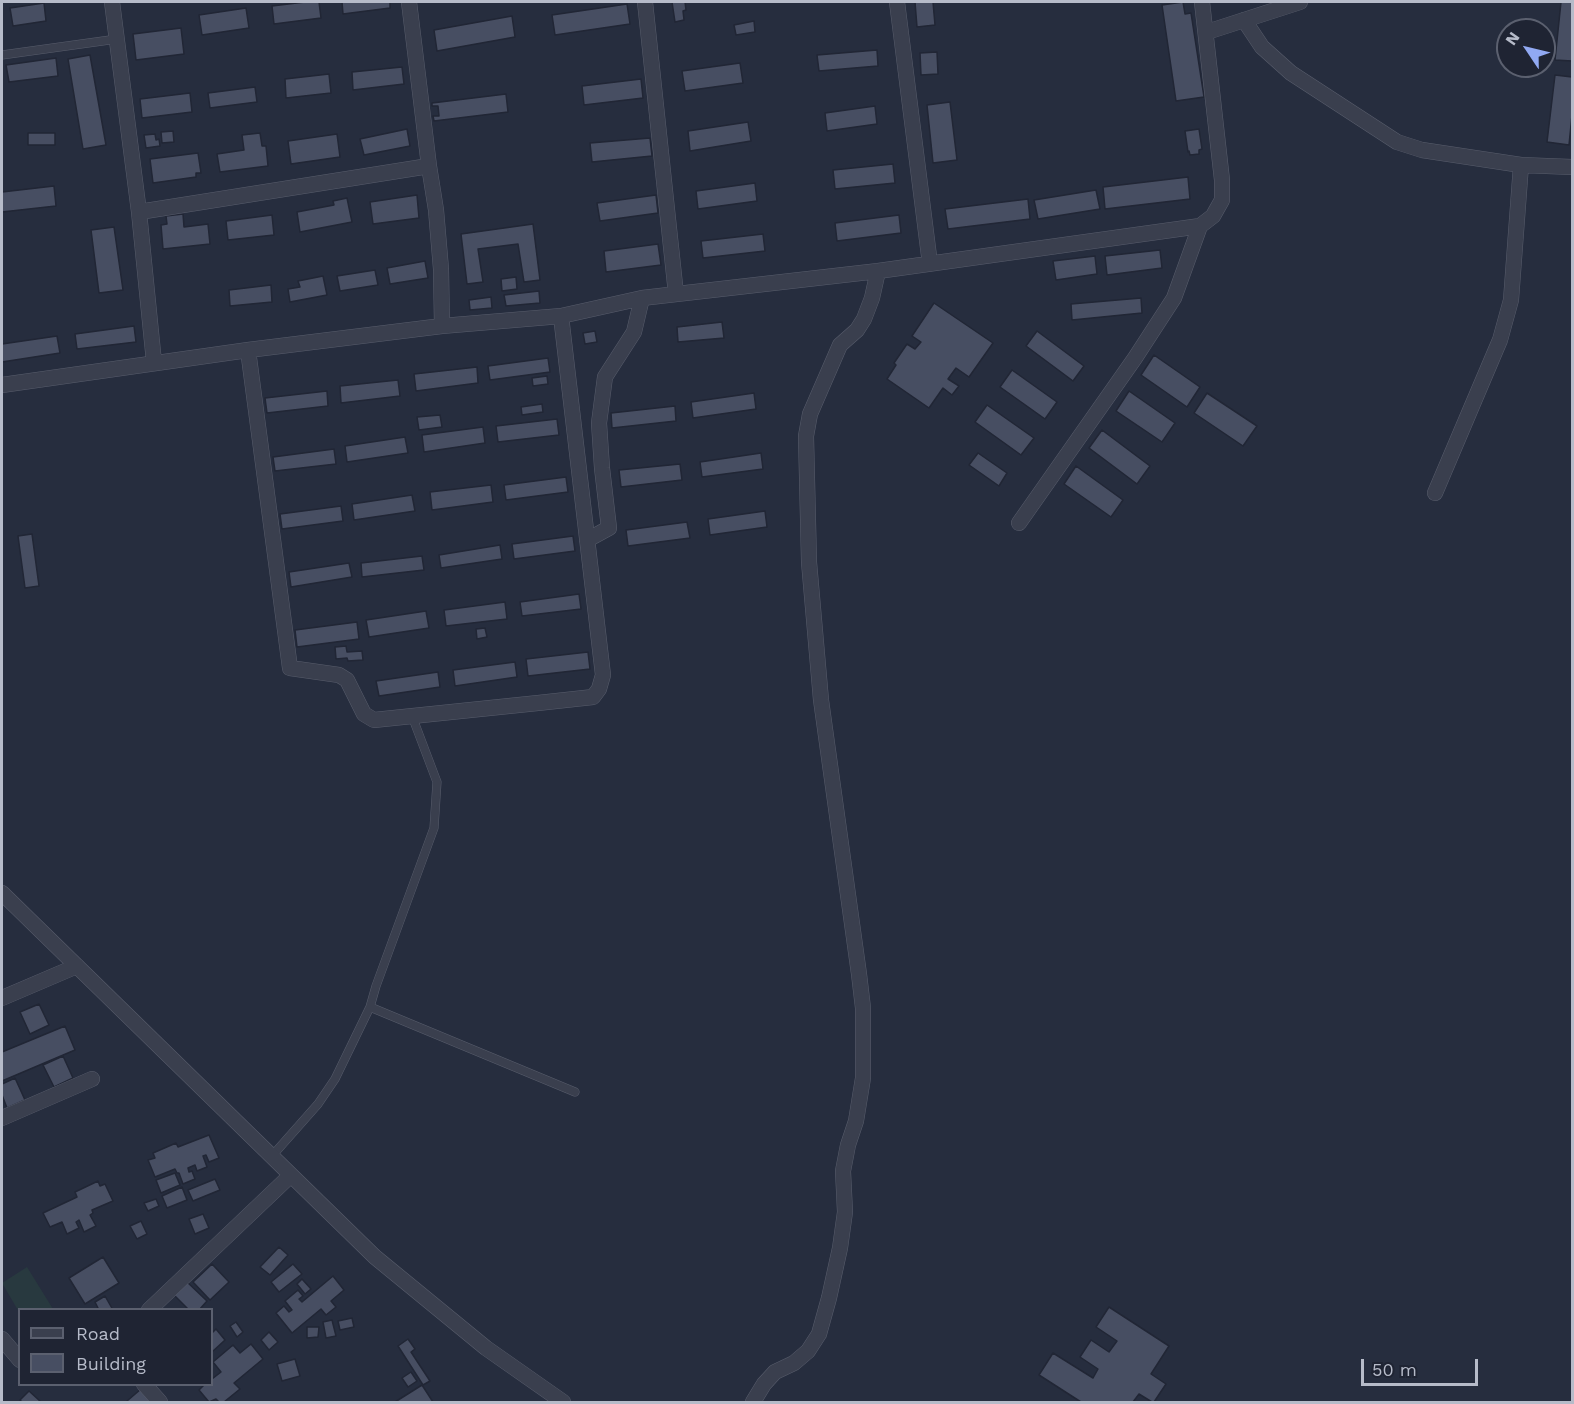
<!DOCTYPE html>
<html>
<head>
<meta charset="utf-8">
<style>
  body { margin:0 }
  #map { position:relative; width:1574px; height:1404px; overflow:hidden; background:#262d3e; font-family:"Work Sans",sans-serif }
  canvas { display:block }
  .frame { position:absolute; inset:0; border:3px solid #b6bbc9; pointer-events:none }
  .legend { position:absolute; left:18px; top:1308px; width:195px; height:78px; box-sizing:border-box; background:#1f2433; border:2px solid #5b606f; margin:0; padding:8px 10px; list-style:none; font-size:18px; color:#b6bbc9 }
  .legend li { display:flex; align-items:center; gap:12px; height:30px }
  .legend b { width:30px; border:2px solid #5b606f }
  .north { position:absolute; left:1496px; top:18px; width:60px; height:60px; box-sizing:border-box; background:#1f2433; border:2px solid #5b606f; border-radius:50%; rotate:305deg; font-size:16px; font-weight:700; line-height:24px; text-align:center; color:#b6bbc9 }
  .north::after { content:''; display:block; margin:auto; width:21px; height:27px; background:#91a9f3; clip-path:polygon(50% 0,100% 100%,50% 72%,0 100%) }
  .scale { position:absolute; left:1361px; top:1359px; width:117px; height:27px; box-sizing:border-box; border:3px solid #b6bbc9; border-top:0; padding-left:8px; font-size:18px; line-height:21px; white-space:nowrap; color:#b6bbc9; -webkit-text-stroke:4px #1f2433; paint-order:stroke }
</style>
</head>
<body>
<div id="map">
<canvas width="1574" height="1404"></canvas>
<div class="frame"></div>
<ul class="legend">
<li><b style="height:8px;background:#3a3f4e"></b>Road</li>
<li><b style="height:16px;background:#474e62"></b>Building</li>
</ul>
<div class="north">N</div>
<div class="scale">50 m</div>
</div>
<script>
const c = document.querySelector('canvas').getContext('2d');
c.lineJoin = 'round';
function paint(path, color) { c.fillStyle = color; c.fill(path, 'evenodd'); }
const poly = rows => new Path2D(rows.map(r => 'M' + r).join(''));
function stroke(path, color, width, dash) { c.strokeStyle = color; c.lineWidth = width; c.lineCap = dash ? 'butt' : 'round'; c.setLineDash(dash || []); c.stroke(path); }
paint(poly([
  [27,1267,53,1309,20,1310,19,1312,2,1283]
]), '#28393f');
const building = poly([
  [305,2,319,2,321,18,274,24,272,6,305,2],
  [342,2,390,2,390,8,343,14,342,2],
  [672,2,685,2,686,10,683,11,684,20,675,22,672,2],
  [915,2,933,2,935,25,917,27,915,2],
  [1183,2,1185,14,1191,13,1204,97,1176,101,1162,5,1183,2],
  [1561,2,1572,2,1572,61,1555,60,1561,2],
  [44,3,46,21,13,26,10,8,44,3],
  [627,4,630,24,555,35,552,15,627,4],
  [246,8,249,28,202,35,199,15,246,8],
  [512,16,515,37,437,51,434,30,512,16],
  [754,21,755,32,736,35,734,25,754,21],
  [181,28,184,54,136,60,133,34,181,28],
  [877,50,878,66,819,71,817,55,877,50],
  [937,52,938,74,921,75,920,53,937,52],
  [90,55,106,145,83,149,68,59,90,55],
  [56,58,58,76,9,82,6,65,56,58],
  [740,63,743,83,685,91,682,71,740,63],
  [402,67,404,84,353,90,352,72,402,67],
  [329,74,331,93,286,98,285,79,329,74],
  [1555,75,1572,77,1572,115,1569,145,1547,142,1555,75],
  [641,79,643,98,584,105,582,86,641,79],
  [255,87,257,102,210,108,208,93,255,87],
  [190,93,192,112,142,118,140,99,190,93],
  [506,94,508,112,434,121,433,116,439,116,438,106,432,106,432,103,506,94],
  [950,102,957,160,933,163,927,105,950,102],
  [875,106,877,124,827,131,825,113,875,106],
  [748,122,751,141,690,151,688,131,748,122],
  [407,129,410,146,364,155,360,139,407,129],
  [1199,129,1202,149,1199,150,1199,154,1190,155,1189,151,1188,152,1185,131,1199,129],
  [173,131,174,142,162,143,161,132,173,131],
  [28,133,55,133,55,145,28,145,28,133],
  [260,133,262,146,266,146,268,166,220,172,217,154,244,150,242,135,260,133],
  [155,134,156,140,159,139,160,146,146,148,144,135,155,134],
  [337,134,340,157,291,164,288,141,337,134],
  [650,138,652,156,592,162,590,143,650,138],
  [198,153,201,173,196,173,196,177,153,183,150,159,198,153],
  [893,164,895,183,835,189,833,170,893,164],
  [1188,177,1190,199,1105,209,1103,187,1188,177],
  [755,183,757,201,698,209,696,191,755,183],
  [54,186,56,206,2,212,2,192,54,186],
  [1096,190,1100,209,1038,219,1034,200,1096,190],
  [417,195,419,218,373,224,370,202,417,195],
  [656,195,658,213,600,221,597,203,656,195],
  [347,198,352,222,300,232,297,212,334,205,333,201,347,198],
  [1028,199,1030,219,948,229,945,209,1028,199],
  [183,214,184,227,208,224,210,244,163,249,161,225,167,224,166,216,183,214],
  [272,215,274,235,228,240,226,221,272,215],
  [899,215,901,233,837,241,835,223,899,215],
  [533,224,540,280,524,282,518,244,478,249,483,282,467,284,461,234,533,224],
  [114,227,123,290,99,293,91,230,114,227],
  [763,234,765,251,703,258,701,241,763,234],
  [658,244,661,265,606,272,604,251,658,244],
  [1160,250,1162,268,1107,275,1105,256,1160,250],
  [1095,256,1097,274,1056,280,1053,261,1095,256],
  [425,261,428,278,390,284,387,268,425,261],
  [375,270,378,285,340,291,337,276,375,270],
  [323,276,327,295,290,302,288,289,300,287,298,281,323,276],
  [516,277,517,289,502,291,501,279,516,277],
  [271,285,272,302,230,306,229,290,271,285],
  [539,291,540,303,506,306,504,295,539,291],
  [491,297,492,308,470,310,469,300,491,297],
  [1141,298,1142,313,1072,320,1071,304,1141,298],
  [934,303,993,343,969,377,956,368,948,379,959,386,952,395,943,388,929,408,887,379,896,365,894,363,907,344,915,349,921,342,912,336,934,303],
  [722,322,724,338,678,342,677,327,722,322],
  [134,326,136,342,77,349,75,334,134,326],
  [595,331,597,342,585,344,583,333,595,331],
  [1037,331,1084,366,1073,381,1026,346,1037,331],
  [57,336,60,353,2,362,2,344,57,336],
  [1154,355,1200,387,1187,407,1141,375,1154,355],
  [548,358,550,372,490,380,488,366,548,358],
  [477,367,478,383,416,391,414,374,477,367],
  [1012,370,1057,402,1045,419,1000,387,1012,370],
  [547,376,548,384,533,386,532,378,547,376],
  [398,380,400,396,341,403,340,386,398,380],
  [327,391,328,406,267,413,265,398,327,391],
  [1129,391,1175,423,1162,442,1116,411,1129,391],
  [754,393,756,409,693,418,691,402,754,393],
  [1207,393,1257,426,1243,446,1194,413,1207,393],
  [542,404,543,412,522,415,521,407,542,404],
  [987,405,1034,438,1021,455,975,422,987,405],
  [675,406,676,421,612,428,611,413,675,406],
  [440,415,442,427,419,430,417,417,440,415],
  [557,419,559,435,498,442,496,426,557,419],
  [483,427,485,443,424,452,422,435,483,427],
  [1102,430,1150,466,1137,484,1089,448,1102,430],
  [405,437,408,453,347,462,345,446,405,437],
  [334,449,336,464,275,471,273,457,334,449],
  [761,453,763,469,702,477,700,462,761,453],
  [978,453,1007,473,999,486,969,465,978,453],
  [680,464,682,480,621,487,619,470,680,464],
  [1076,466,1123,500,1111,517,1064,484,1076,466],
  [566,477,568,492,506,500,504,485,566,477],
  [491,485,493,502,432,510,430,492,491,485],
  [412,495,415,511,354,520,352,504,412,495],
  [341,506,343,521,282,529,280,514,341,506],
  [765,511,767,527,710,535,708,519,765,511],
  [687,522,690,538,628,546,626,530,687,522],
  [32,534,39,586,25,588,18,536,32,534],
  [573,536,575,551,514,559,512,544,573,536],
  [500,545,502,559,441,568,439,555,500,545],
  [422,556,424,570,362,577,361,563,422,556],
  [349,563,352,577,291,587,289,572,349,563],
  [579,594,581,609,522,616,520,602,579,594],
  [505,602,507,619,446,626,444,610,505,602],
  [426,611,429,628,369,637,366,620,426,611],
  [357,622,359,639,297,647,295,630,357,622],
  [485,628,487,637,477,639,476,629,485,628],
  [346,646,347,652,362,651,363,660,348,661,347,658,336,659,335,647,346,646],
  [588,652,590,669,528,676,526,659,588,652],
  [515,662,517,677,455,686,453,670,515,662],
  [438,672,440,687,379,696,376,681,438,672],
  [39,1004,49,1025,30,1034,20,1012,39,1004],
  [65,1026,75,1050,2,1081,2,1052,65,1026],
  [63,1056,73,1078,54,1087,43,1065,63,1056],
  [15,1078,25,1100,7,1108,2,1095,2,1084,15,1078],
  [209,1135,219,1158,209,1162,206,1155,203,1156,207,1167,197,1171,195,1165,188,1168,189,1172,192,1171,195,1179,183,1184,179,1173,177,1173,175,1169,155,1177,148,1160,155,1158,153,1153,176,1143,178,1147,209,1135],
  [175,1173,180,1185,161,1193,156,1180,175,1173],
  [215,1179,220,1190,193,1201,188,1190,215,1179],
  [98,1181,100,1186,105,1184,113,1201,92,1210,93,1213,90,1215,96,1226,84,1232,79,1220,76,1222,79,1228,67,1234,62,1222,50,1227,43,1213,77,1197,75,1192,98,1181],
  [182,1187,187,1200,167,1208,162,1196,182,1187],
  [156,1199,159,1206,148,1211,144,1203,156,1199],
  [203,1214,209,1228,195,1234,189,1219,203,1214],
  [141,1221,147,1234,137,1239,130,1226,141,1221],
  [279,1247,288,1255,270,1275,260,1267,279,1247],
  [103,1257,119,1283,85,1304,69,1278,103,1257],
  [212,1264,229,1282,210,1300,193,1282,212,1264],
  [293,1264,302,1274,279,1292,271,1282,293,1264],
  [333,1276,344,1290,331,1301,336,1307,326,1315,321,1309,292,1333,276,1313,284,1306,289,1312,292,1310,285,1301,298,1290,303,1296,299,1299,302,1302,333,1276],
  [302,1279,311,1289,305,1294,297,1284,302,1279],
  [186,1281,207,1301,199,1310,189,1310,173,1294,186,1281],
  [105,1296,113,1310,99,1310,95,1302,105,1296],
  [1109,1307,1169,1346,1151,1374,1166,1384,1154,1402,1152,1402,1139,1394,1133,1402,1081,1402,1039,1375,1053,1353,1093,1378,1098,1369,1080,1357,1091,1340,1109,1352,1117,1341,1096,1327,1109,1307],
  [352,1318,354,1327,340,1330,338,1321,352,1318],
  [332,1320,336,1336,326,1338,323,1322,332,1320],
  [236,1322,243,1332,237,1337,230,1326,236,1322],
  [307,1327,319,1327,318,1337,307,1338,307,1327],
  [216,1329,225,1340,212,1352,212,1333,216,1329],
  [269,1332,278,1342,269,1350,261,1340,269,1332],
  [408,1339,415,1349,411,1352,430,1381,423,1385,398,1346,408,1339],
  [251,1344,263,1359,234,1383,240,1389,224,1402,219,1402,216,1399,209,1402,199,1390,205,1384,212,1384,212,1379,221,1372,213,1362,233,1345,240,1353,251,1344],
  [295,1359,300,1376,282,1381,277,1364,295,1359],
  [411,1372,417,1381,408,1387,402,1378,411,1372],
  [422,1385,433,1402,395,1402,422,1385],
  [141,1389,153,1402,129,1402,127,1401,141,1389],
  [29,1391,41,1402,22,1402,20,1400,29,1391]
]);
paint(building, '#474e62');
stroke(building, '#212635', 1.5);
const lane = poly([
  [2,55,117,39],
  [412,716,437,782,434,828,376,986,370,1007,575,1092],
  [272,1156,318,1104,335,1079,370,1007]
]);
const street = poly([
  [112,2,139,212,154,362],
  [409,2,429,166,436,210,441,269,442,326],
  [645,2,676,294],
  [897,2,930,264],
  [1244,20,1262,47,1291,73,1397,142,1422,150,1521,165,1572,167],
  [1207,32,1300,2],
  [139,212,429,166],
  [248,350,290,668,339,675,347,680,364,714,374,720,538,703,593,697,599,689,603,675,561,316],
  [2,385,248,350,442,326,561,316,642,298,878,271,1200,226,1213,216,1222,200,1222,180,1202,2],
  [1435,493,1500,340,1511,300,1521,165],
  [1019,523,1135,358,1174,298,1200,226],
  [587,540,609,528,602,468,599,423,605,377,634,332,642,298],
  [2,893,375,1257,486,1348,563,1402],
  [2,998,77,966],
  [2,1118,92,1079],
  [149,1310,291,1175],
  [2,1339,20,1360],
  [144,1384,160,1402],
  [753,1402,764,1384,775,1372,794,1363,808,1351,819,1334,829,1298,840,1248,845,1212,843,1171,848,1145,856,1121,863,1078,863,1008,859,974,821,700,809,562,806,436,810,414,840,345,857,330,864,319,872,298,878,271]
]);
stroke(lane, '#585d6c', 9);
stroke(street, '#585d6c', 16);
stroke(lane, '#3a3f4e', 8);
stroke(street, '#3a3f4e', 15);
</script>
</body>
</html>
